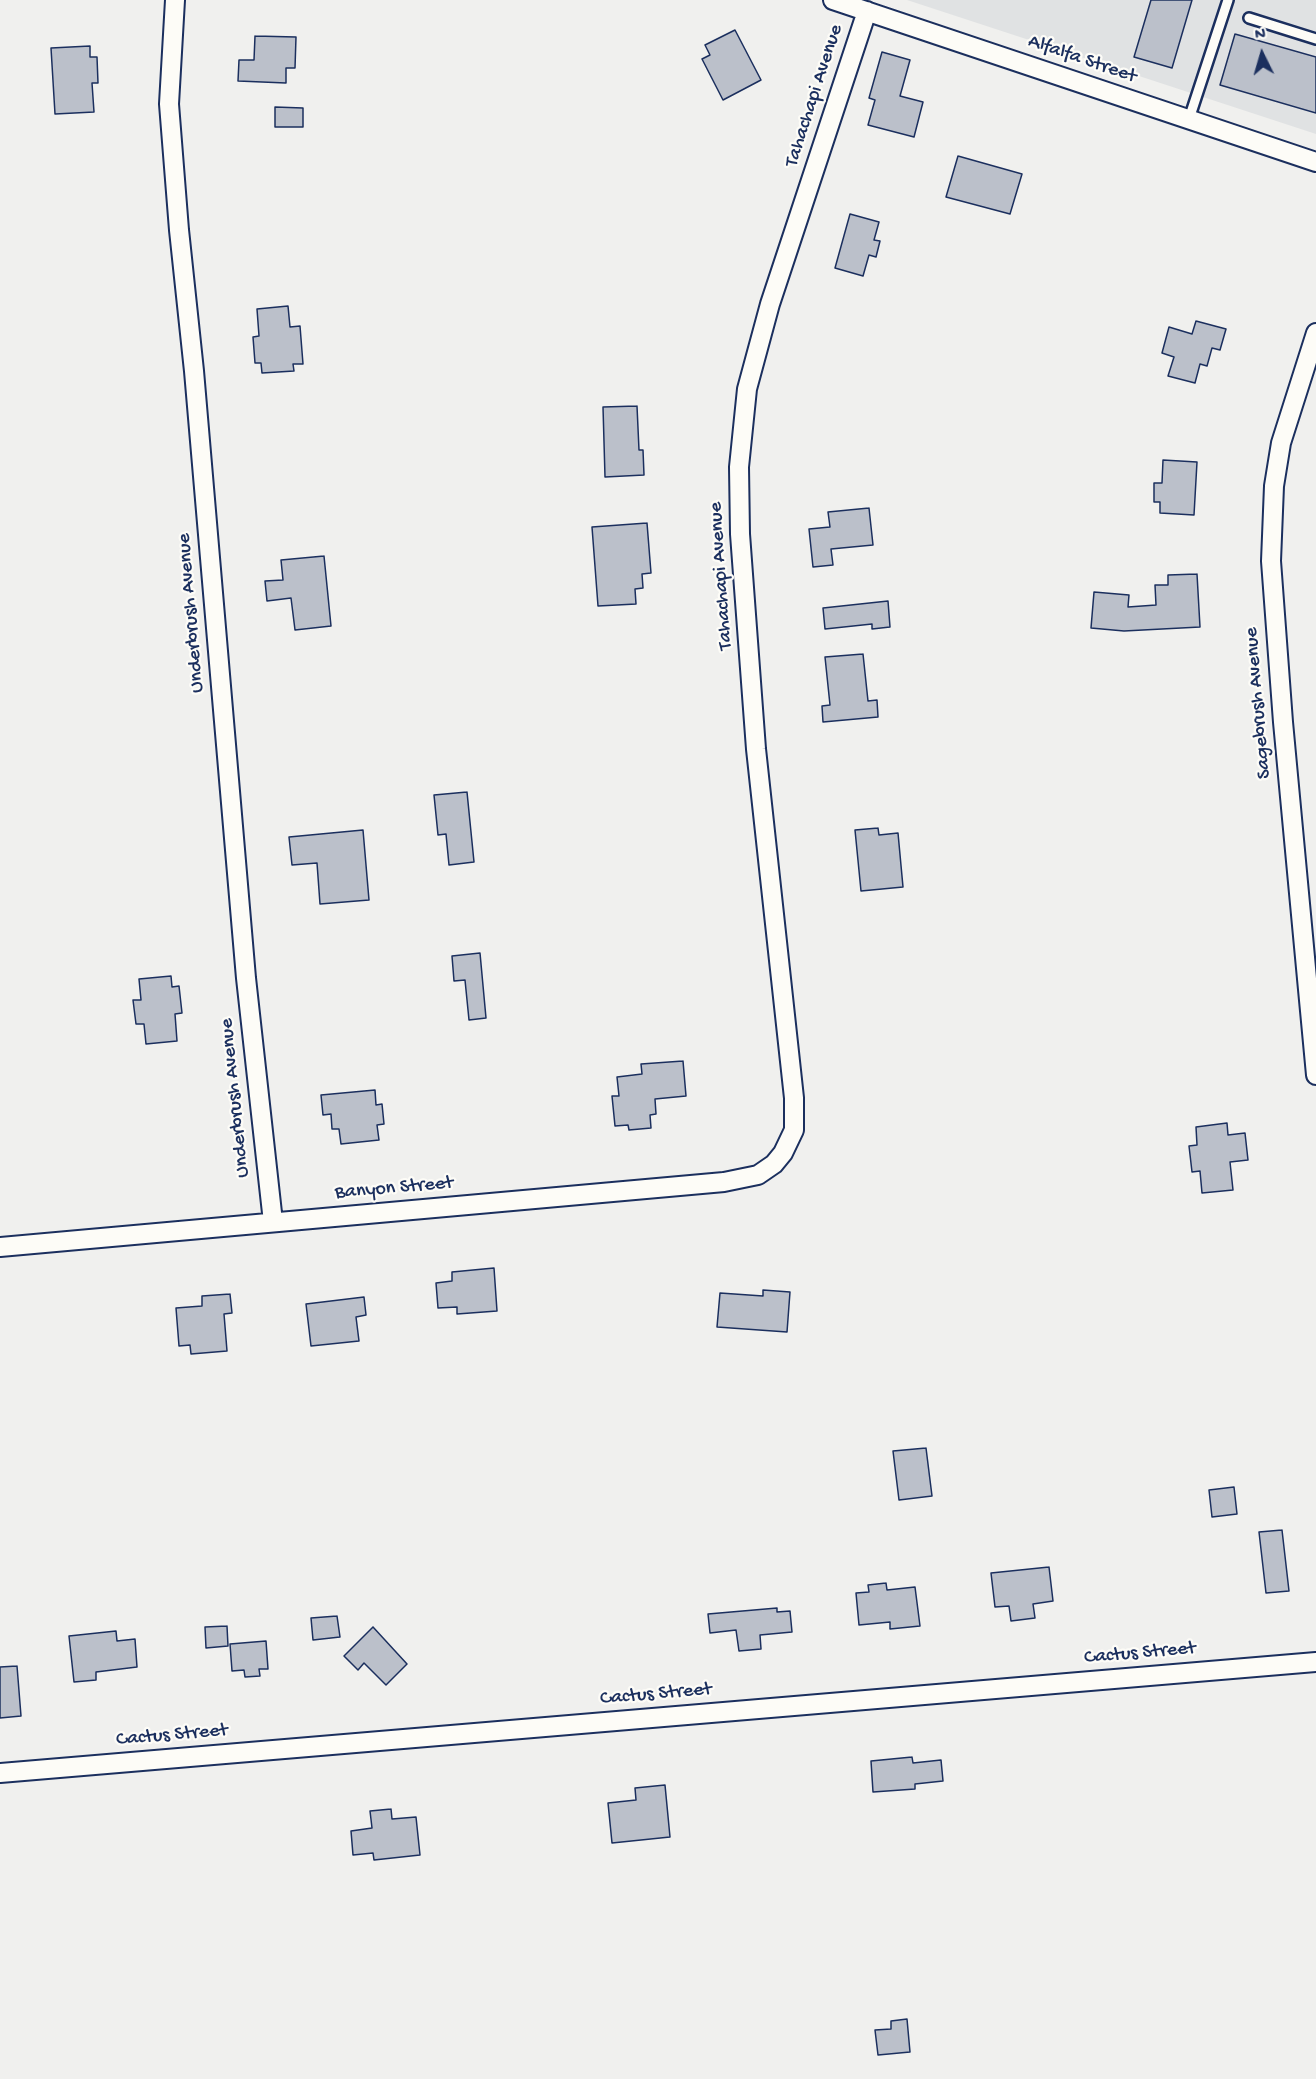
<!DOCTYPE html>
<html>
<head>
<meta charset="utf-8">
<style>
  body { margin:0 }
  #map { position:relative; width:1316px; height:2079px; overflow:hidden; background:#f0f0ee; font-family:"Gochi Hand",sans-serif }
  canvas { display:block }
  .north { position:absolute; left:1232px; top:24px; width:60px; height:60px; -webkit-text-stroke:4px #fdfcf7; paint-order:stroke; rotate:355deg; font-size:16px; font-weight:700; line-height:24px; text-align:center; color:#1b2f5e }
  .north::after { content:''; display:block; margin:auto; width:21px; height:27px; background:#1b2f5e; clip-path:polygon(50% 0,100% 100%,50% 72%,0 100%) }
</style>
</head>
<body>
<div id="map">
<canvas width="1316" height="2079"></canvas>
<div class="north">N</div>
</div>
<script>
const c = document.querySelector('canvas').getContext('2d');
c.lineJoin = 'round';
function paint(path, color) { c.fillStyle = color; c.fill(path, 'evenodd'); }
const poly = rows => new Path2D(rows.map(r => 'M' + r).join(''));
function stroke(path, color, width, dash) { c.strokeStyle = color; c.lineWidth = width; c.lineCap = dash ? 'butt' : 'round'; c.setLineDash(dash || []); c.stroke(path); }
function label(font, color, halo, rows, align = 'center') {
  c.font = font + ' "Gochi Hand",sans-serif'; c.lineWidth = 4.5; c.setLineDash([]); c.textBaseline = 'middle'; c.strokeStyle = halo; c.fillStyle = color; for (const [text, x, y, turn = 0] of rows) {
    c.save(); c.translate(x, y); c.rotate((+turn || 0) * Math.PI / 180); c.textAlign = isNaN(turn) ? turn : align; if (halo) c.strokeText(text, 0, 0); c.fillText(text, 0, 0); c.restore();
  }
}
paint(poly([
  [907,0,1316,0,1316,134]
]), '#e0e2e3');
const building = poly([
  [1151,0,1192,0,1172,68,1134,57,1151,0],
  [735,30,761,80,723,100,702,59,710,55,705,45,735,30],
  [1235,34,1316,57,1316,113,1220,85,1235,34],
  [255,36,296,37,295,68,286,68,286,83,238,81,239,60,254,60,255,36],
  [90,46,90,57,97,57,98,83,92,83,94,112,55,114,51,48,90,46],
  [882,52,910,60,900,96,923,102,914,137,868,125,875,100,869,98,882,52],
  [275,107,303,108,303,127,275,127,275,107],
  [958,156,1022,174,1010,214,946,197,958,156],
  [850,214,879,222,874,240,880,241,876,257,869,255,863,276,835,268,850,214],
  [288,306,290,327,300,326,303,364,293,364,294,371,262,373,261,363,255,363,253,337,259,336,257,309,288,306],
  [1196,321,1226,329,1220,350,1212,348,1207,366,1200,364,1195,383,1168,376,1174,357,1162,353,1169,327,1192,334,1196,321],
  [637,406,639,450,643,450,644,475,605,477,603,407,637,406],
  [1163,460,1197,462,1194,515,1160,513,1160,502,1154,502,1154,483,1162,483,1163,460],
  [869,508,873,545,831,549,833,565,813,567,809,529,830,527,828,512,869,508],
  [647,523,651,573,642,574,643,588,635,589,636,604,598,606,592,527,647,523],
  [324,556,331,626,295,630,291,598,267,601,265,581,283,580,281,560,324,556],
  [1197,574,1200,627,1124,631,1091,628,1094,592,1129,595,1128,607,1156,605,1155,585,1168,585,1168,575,1197,574],
  [888,601,890,627,872,629,872,624,825,629,823,608,888,601],
  [863,654,868,701,877,700,878,717,823,722,822,706,830,705,825,657,863,654],
  [467,792,474,862,449,865,446,834,438,835,434,795,467,792],
  [878,828,879,835,898,833,903,887,861,891,855,830,878,828],
  [363,830,369,900,320,904,317,863,292,865,289,837,363,830],
  [480,953,486,1018,469,1020,465,980,454,981,452,956,480,953],
  [171,976,172,987,179,986,182,1013,175,1014,177,1041,146,1044,144,1024,136,1024,133,1000,141,1000,139,979,171,976],
  [683,1061,686,1096,655,1099,656,1114,650,1115,651,1128,629,1130,628,1125,615,1126,612,1096,619,1096,617,1077,642,1074,641,1064,683,1061],
  [375,1090,376,1105,382,1104,384,1124,377,1125,379,1140,341,1144,339,1129,332,1129,331,1114,323,1115,321,1095,375,1090],
  [1227,1123,1228,1135,1245,1133,1248,1160,1230,1162,1233,1190,1202,1193,1200,1171,1192,1172,1189,1146,1197,1145,1196,1127,1227,1123],
  [494,1268,497,1311,457,1314,457,1307,438,1308,436,1283,452,1281,452,1272,494,1268],
  [763,1290,790,1292,787,1332,717,1327,720,1293,763,1296,763,1290],
  [230,1294,232,1313,224,1314,227,1351,191,1354,190,1345,179,1346,176,1308,202,1306,202,1296,230,1294],
  [364,1297,366,1315,356,1317,359,1341,311,1346,306,1304,364,1297],
  [926,1448,932,1496,899,1500,893,1451,926,1448],
  [1234,1487,1237,1514,1212,1517,1209,1490,1234,1487],
  [1282,1530,1289,1591,1266,1593,1259,1532,1282,1530],
  [1049,1567,1053,1601,1033,1604,1035,1618,1011,1621,1009,1606,995,1607,991,1573,1049,1567],
  [886,1583,887,1590,915,1587,920,1626,890,1629,890,1622,859,1625,856,1593,869,1592,868,1585,886,1583],
  [777,1608,777,1612,790,1611,792,1632,760,1635,761,1649,739,1651,736,1630,710,1633,708,1614,777,1608],
  [337,1616,340,1637,313,1640,311,1618,337,1616],
  [227,1626,228,1646,206,1648,205,1627,227,1626],
  [373,1627,407,1664,386,1685,364,1663,358,1670,344,1656,373,1627],
  [116,1631,117,1641,135,1639,137,1667,96,1672,96,1680,74,1682,69,1636,116,1631],
  [266,1641,268,1669,259,1669,260,1676,245,1677,244,1670,232,1671,230,1644,266,1641],
  [17,1666,21,1716,0,1718,0,1667,17,1666],
  [912,1757,913,1763,941,1760,943,1781,915,1784,915,1789,873,1792,871,1761,912,1757],
  [665,1785,670,1837,612,1843,608,1803,636,1800,635,1788,665,1785],
  [391,1809,392,1819,416,1817,420,1855,374,1860,373,1853,353,1855,351,1831,372,1828,370,1811,391,1809],
  [907,2019,910,2052,878,2055,875,2030,891,2029,891,2021,907,2019]
]);
paint(building, '#bbc0ca');
stroke(building, '#1b2f5e', 1.5);
const lane = poly([
  [1249,18,1316,39],
  [1189,119,1228,0]
]);
const street = poly([
  [175,0,169,104,179,230,194,371,246,978,273,1222],
  [833,0,1316,162],
  [1316,333,1281,443,1274,486,1271,561,1283,722,1316,1075],
  [0,1247,724,1182,758,1175,774,1164,783,1153,794,1130,794,1098,756,749,740,534,739,467,747,389,770,304,867,11],
  [0,1773,1316,1662]
]);
stroke(lane, '#1b2f5e', 14);
stroke(street, '#1b2f5e', 22);
stroke(lane, '#fdfcf7', 9);
stroke(street, '#fdfcf7', 18);
label('20px', '#1b2f5e', '#fdfcf7', [
  ["Alfalfa Street",1082,60,19],
  ["Tahachapi Avenue",815,96,-72],
  ["Tahachapi Avenue",722,576,-94],
  ["Underbrush Avenue",192,613,-95],
  ["Sagebrush Avenue",1259,703,-95],
  ["Underbrush Avenue",236,1098,-96],
  ["Banyon Street",394,1189,-5],
  ["Cactus Street",1140,1654,-5],
  ["Cactus Street",656,1695,-5],
  ["Cactus Street",172,1736,-5]
]);
</script>
</body>
</html>
